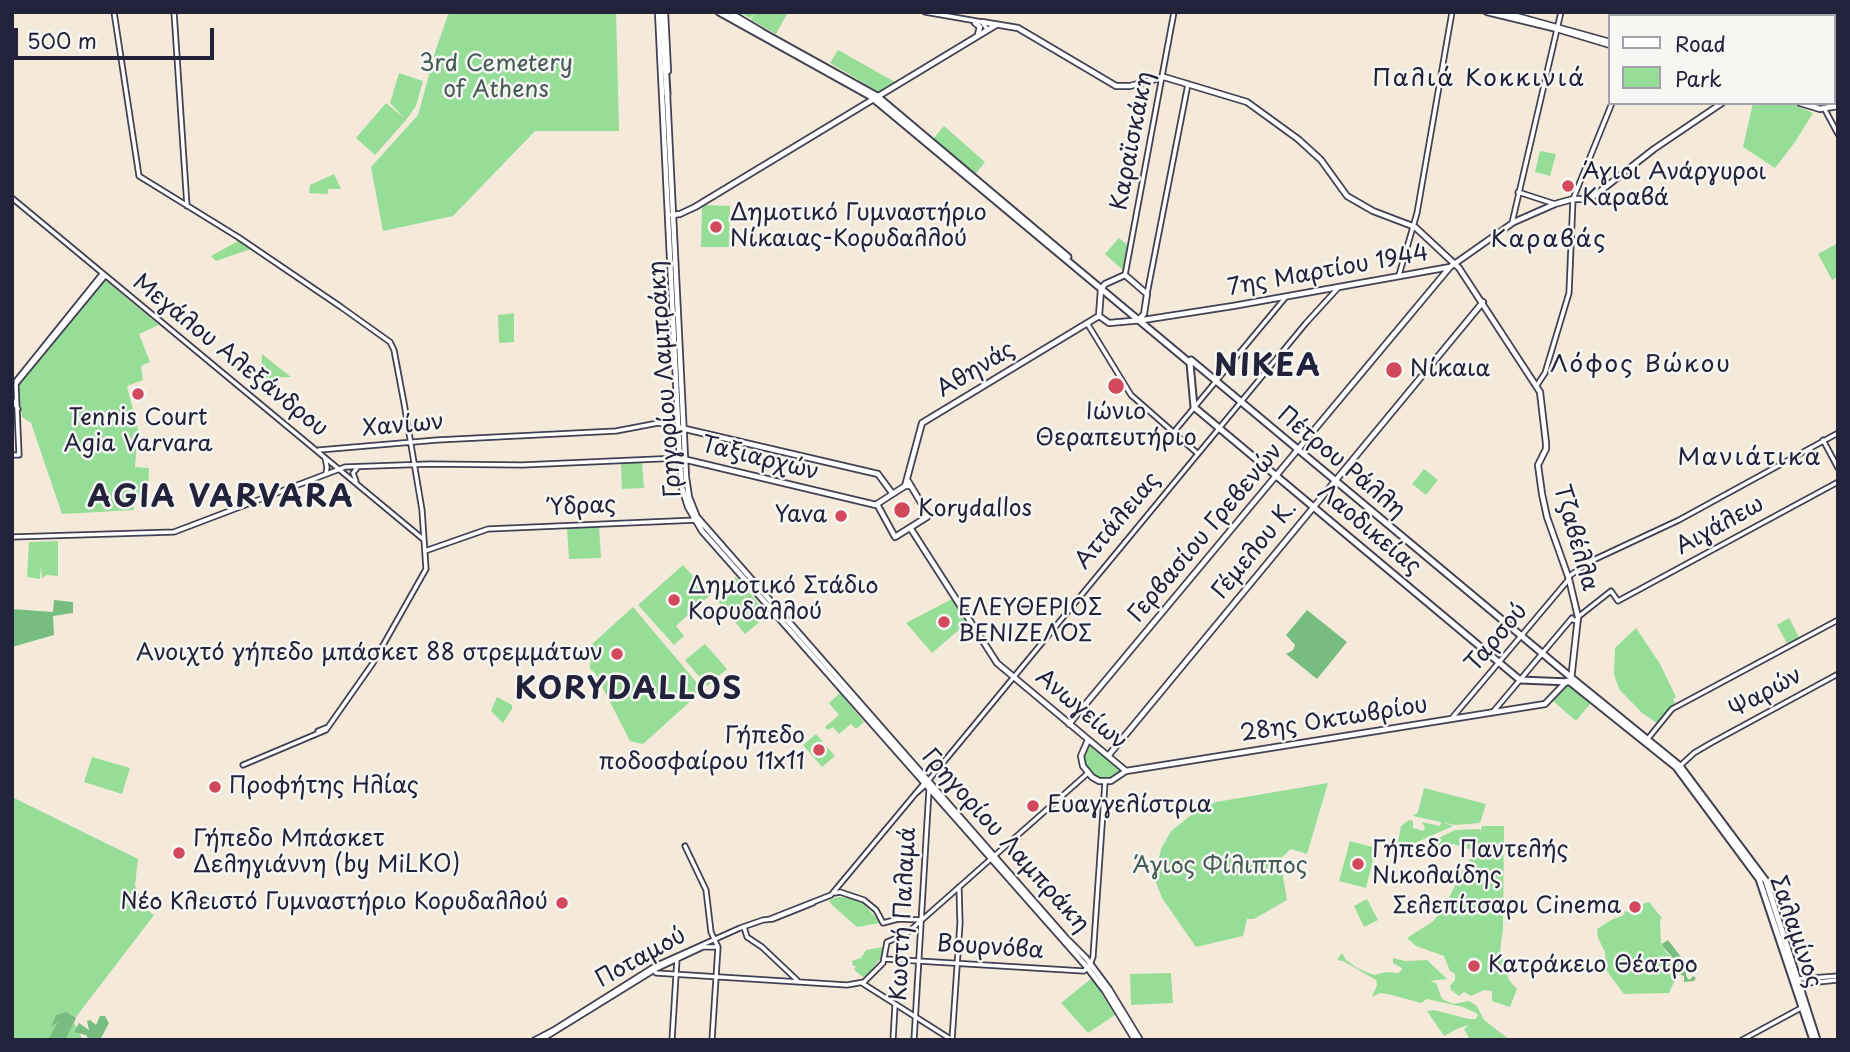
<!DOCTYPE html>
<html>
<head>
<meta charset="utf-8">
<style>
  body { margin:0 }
  #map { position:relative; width:1850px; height:1052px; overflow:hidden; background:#f5eada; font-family:"Playpen Sans",sans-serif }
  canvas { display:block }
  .frame { position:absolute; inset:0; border:14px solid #22223b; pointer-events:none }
  .legend { position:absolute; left:1608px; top:14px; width:228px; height:91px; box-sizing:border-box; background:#f6f6f2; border:2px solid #a1a1a9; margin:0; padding:9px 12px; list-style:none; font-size:21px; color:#22223b }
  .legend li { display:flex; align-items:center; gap:14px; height:35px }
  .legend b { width:35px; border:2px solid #a1a1a9 }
  .scale { position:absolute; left:14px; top:28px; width:200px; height:32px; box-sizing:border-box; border:4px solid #22223b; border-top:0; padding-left:9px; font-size:21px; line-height:24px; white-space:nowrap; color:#22223b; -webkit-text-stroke:5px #f6f6f2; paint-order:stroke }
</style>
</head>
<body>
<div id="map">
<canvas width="1850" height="1052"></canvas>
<div class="frame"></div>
<ul class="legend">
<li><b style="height:9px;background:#fff"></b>Road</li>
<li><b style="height:19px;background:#96de98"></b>Park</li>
</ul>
<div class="scale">500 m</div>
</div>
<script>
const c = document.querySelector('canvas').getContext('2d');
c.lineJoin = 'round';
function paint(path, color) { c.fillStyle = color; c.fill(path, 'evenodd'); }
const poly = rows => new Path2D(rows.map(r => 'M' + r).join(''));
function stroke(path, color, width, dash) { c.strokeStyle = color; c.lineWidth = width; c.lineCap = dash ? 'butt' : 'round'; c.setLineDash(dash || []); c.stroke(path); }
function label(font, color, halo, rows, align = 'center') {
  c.font = font + ' "Playpen Sans",sans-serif'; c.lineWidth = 5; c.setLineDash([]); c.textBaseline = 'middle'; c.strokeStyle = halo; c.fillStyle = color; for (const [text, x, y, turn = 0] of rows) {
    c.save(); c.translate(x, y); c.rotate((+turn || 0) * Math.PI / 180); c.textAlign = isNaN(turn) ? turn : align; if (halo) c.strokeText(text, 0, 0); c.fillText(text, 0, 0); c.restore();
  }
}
paint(poly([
  [449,12,616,12,619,131,535,131,453,216,383,231,371,167,418,115,436,49],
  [739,12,784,12,787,14,776,34,751,20,754,14,750,18],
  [838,50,895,82,879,92,830,63],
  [399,73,423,81,416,106,406,120,375,155,356,138,386,103,404,118,390,103],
  [1753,103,1790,103,1813,113,1795,142,1775,168,1743,147],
  [944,126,985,162,975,175,933,139],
  [1540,151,1556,154,1550,176,1535,172],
  [334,174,341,189,328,189,328,194,309,193,310,185],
  [704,205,730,206,729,247,701,247,702,206],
  [1119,238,1129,246,1124,271,1105,254],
  [238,241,251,249,216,261,211,256],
  [1838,243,1838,277,1832,280,1818,254],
  [105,280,159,325,139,334,150,362,141,366,143,380,127,386,138,429,135,467,149,468,148,497,133,499,134,510,62,514,31,423,22,417,18,385],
  [514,313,514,342,499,343,498,315],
  [262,354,291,377,264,378,261,375],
  [642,462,644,488,622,489,621,464],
  [1424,469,1438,480,1426,495,1412,484],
  [599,526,601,558,569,559,567,529],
  [58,541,58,576,47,575,42,578,41,566,40,579,27,577,29,542],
  [683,565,710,595,676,626,684,636,674,645,638,605],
  [736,577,768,615,745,634,714,597],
  [952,599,967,623,932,653,906,623],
  [633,607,703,690,643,744,630,741,595,673,590,669,591,645],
  [1789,618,1800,639,1788,645,1777,625],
  [1636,628,1660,664,1676,697,1673,699,1676,705,1669,708,1657,723,1642,713,1619,689,1614,674,1615,648],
  [705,644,727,669,707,686,685,660],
  [1567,685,1591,703,1576,721,1553,701],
  [840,693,864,722,856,729,851,724,839,734,833,727,828,730,825,727,839,715,829,703],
  [497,697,512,705,512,709,503,723,491,711],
  [816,734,835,756,822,767,803,745],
  [1090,744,1123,771,1109,780,1100,779,1091,775,1084,758,1085,749],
  [92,757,130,768,122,794,84,782],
  [1328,783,1307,854,1291,849,1280,859,1287,900,1254,919,1247,919,1243,936,1196,947,1162,898,1156,883,1157,866,1161,849,1171,831,1199,809,1216,802],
  [1424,788,1486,804,1480,823,1455,825,1442,822,1453,826,1404,848,1397,847,1401,826,1409,820,1413,821,1413,828,1423,831,1425,828,1422,822,1440,826,1441,822,1413,816,1418,812],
  [12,797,138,859,135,885,145,908,154,915,76,1017,74,1023,83,1040,12,1040],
  [1482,826,1504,826,1503,929,1500,950,1509,980,1517,989,1510,1007,1492,1001,1492,991,1484,990,1471,996,1464,992,1459,996,1451,990,1450,986,1455,980,1455,974,1450,971,1444,956,1416,946,1407,938,1432,922,1443,910,1462,871,1476,851,1453,844,1442,844,1426,850,1416,849,1455,830,1480,829,1480,833],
  [1350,841,1376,848,1366,888,1339,881],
  [838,897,852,898,864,904,880,923,857,927,832,905,829,900],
  [1367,899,1378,920,1364,927,1354,906],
  [1637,900,1639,905,1649,902,1662,918,1660,920,1661,943,1666,952,1674,959,1679,971,1669,993,1624,994,1606,970,1605,952,1598,938,1597,929,1611,920,1624,915,1625,911,1629,912,1631,909,1628,905],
  [883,947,880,959,867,975,863,977,854,970,856,966,853,966,852,961,861,958,866,950],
  [1342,953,1346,960,1357,968,1374,975,1386,972,1398,973,1401,971,1402,968,1393,963,1393,958,1405,961,1427,960,1447,979,1430,981,1436,983,1442,999,1453,1004,1469,1001,1477,1006,1484,1020,1510,1040,1470,1040,1464,1029,1469,1025,1459,1028,1444,1036,1427,1011,1434,1010,1469,1019,1476,1019,1478,1014,1463,1007,1427,999,1421,1003,1388,994,1380,993,1372,997,1377,985,1376,980,1343,961,1337,960],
  [1171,973,1173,1003,1131,1005,1130,974],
  [1092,978,1115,1015,1088,1033,1061,1003]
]), '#96de98');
paint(poly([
  [54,600,73,602,73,613,53,616,54,635,12,647,12,609,53,612],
  [1307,610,1347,642,1317,679,1286,654,1293,650,1295,645,1286,635],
  [1668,940,1681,957,1687,978,1690,980,1693,976,1696,978,1694,981,1684,982,1684,976,1679,974,1674,959,1664,948,1662,944],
  [66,1012,76,1018,65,1040,48,1040,58,1022,51,1027,56,1015],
  [100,1016,105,1016,109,1023,100,1040,89,1040,86,1035,74,1032,79,1023,89,1030,87,1021,90,1020,96,1025]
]), '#78bd80');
const tertiary = poly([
  [114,12,139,176,238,237,341,307,390,342,394,350,404,403,422,510,426,569,373,663,326,730,243,765],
  [174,12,187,206],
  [925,12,982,22,987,29],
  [1642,16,1643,12],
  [1824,108,1838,134],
  [1518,192,1555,204],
  [12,198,423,539],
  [1512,223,1561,12],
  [1125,275,1174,12],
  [1399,275,1417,213,1452,12],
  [1147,294,1188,84],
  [1087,323,1131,395,1197,453],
  [16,381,102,274],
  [16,384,105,276],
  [1537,385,1545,373,1569,293,1573,199,1612,103],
  [12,399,18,409],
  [1173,433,1285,298],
  [1823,440,1838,468],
  [319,450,437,440,616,431,658,423,679,427],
  [12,455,19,455,16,384],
  [325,458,327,467,326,473],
  [356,481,353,473,358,467],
  [12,537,174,532,345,467,430,464,522,465,680,458],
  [425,551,488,529,697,520],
  [1568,577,1589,562,1679,520,1838,433],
  [1578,617,1611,591,1618,601,1838,482],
  [1493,712,1572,618,1573,620,1578,621],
  [1452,718,1569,579],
  [318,731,328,727],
  [1646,741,1672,709,1838,620],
  [1680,766,1694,753,1711,743,1838,674],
  [915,794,923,787,1306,323,1338,288],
  [685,846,706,890,711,932,718,947,712,1040],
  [835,893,840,892,864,900,876,910,883,923,898,919,921,920],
  [770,919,831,895,926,781],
  [744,927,747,937,762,947,797,980],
  [885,959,1084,971,1090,965,1093,957,1105,782],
  [654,970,656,973,847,985,864,982,883,963,887,942,906,934,1088,773],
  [1798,979,1838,976],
  [862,983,952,1040],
  [1798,984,1838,980],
  [534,1040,555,1029,655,966,740,928,763,920,773,919,813,903],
  [541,1040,656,969,703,947,718,947],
  [672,1040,677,959],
  [893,1040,895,1005],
  [914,1040,929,790],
  [952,1040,960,923,959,887],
  [1742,1040,1801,1008]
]);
const secondary = poly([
  [658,12,680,464,682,488,688,507,702,531,1086,966,1105,991,1135,1040],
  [665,12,668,71],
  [729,12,761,31],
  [1487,12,1557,29,1610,45],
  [1502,12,1610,42],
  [982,22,1018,28,1116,86,1130,86,1164,77,1247,102,1298,139,1321,160,1347,196,1373,211,1415,227,1459,268,1540,392,1546,443,1546,449,1538,465,1542,494,1547,517,1569,579,1578,617,1571,680],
  [975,23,980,27,978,34],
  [667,93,686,477,689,497,697,517,1065,937,1086,958,1109,989,1140,1040],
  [1834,102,1838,102],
  [1800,103,1820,109,1838,106],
  [1812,103,1829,103],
  [672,215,680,214,695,207,996,25],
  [1099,316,1109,323,1143,320,1233,306,1450,267,1514,222,1555,204,1573,199,1588,199,1594,196,1654,149,1722,103],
  [1099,316,1101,289,1105,284,1125,275,1147,294,1144,314,1139,319],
  [681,428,878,474,892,493],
  [683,459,876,505],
  [908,481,926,511,927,517,895,537,877,504,905,486,911,486],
  [905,486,922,423,1099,316],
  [911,529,997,663,1126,771],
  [1069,724,1450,267],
  [1088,740,1081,756,1083,766,1092,777,1099,781,1111,781,1126,771],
  [1108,756,1483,302],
  [1126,771,1545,704,1567,681]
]);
const primary = poly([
  [662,12,667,94],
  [719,12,870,96,893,115,1190,363,1194,407,1520,680,1570,682,1676,767,1759,879,1813,1040],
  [758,30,877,96,1068,257],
  [1191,360,1573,679,1680,766,1766,881,1817,1040]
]);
stroke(tertiary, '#424053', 7);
stroke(secondary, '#424053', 8);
stroke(primary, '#424053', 9);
stroke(tertiary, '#fff', 3.5);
stroke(secondary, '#fff', 4.5);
stroke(primary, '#fff', 5);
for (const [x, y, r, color] of [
  [1568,186,7,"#d1495b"],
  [716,227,7,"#d1495b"],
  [1394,370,9,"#d1495b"],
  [1116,386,9,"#d1495b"],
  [138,394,7,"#d1495b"],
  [902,510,9,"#d1495b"],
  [841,516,7,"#d1495b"],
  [674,600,7,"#d1495b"],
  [944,622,7,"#d1495b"],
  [617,654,7,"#d1495b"],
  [819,750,7,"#d1495b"],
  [215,787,7,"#d1495b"],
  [1033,806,7,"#d1495b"],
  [179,853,7,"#d1495b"],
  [1358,864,7,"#d1495b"],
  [562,903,7,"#d1495b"],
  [1635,907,7,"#d1495b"],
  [1474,966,7,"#d1495b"]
]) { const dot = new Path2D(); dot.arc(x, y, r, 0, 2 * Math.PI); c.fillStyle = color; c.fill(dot); stroke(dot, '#f6f6f2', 2.5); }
label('23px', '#455a57', '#f6f6f2', [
  ["3rd Cemetery",496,65],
  ["of Athens",496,91],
  ["Άγιος Φίλιππος",1220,867]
]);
label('23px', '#22223b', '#f6f6f2', [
  ["Καραϊσκάκη",1133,141,-79],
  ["7ης Μαρτίου 1944",1328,271,-10],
  ["Μεγάλου Αλεξάνδρου",230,356,39],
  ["Αθηνάς",976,370,-31],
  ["Γρηγορίου Λαμπράκη",666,379,-94],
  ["Χανίων",403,426,-5],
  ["Ταξιαρχών",760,459,14],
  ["Πέτρου Ράλλη",1341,463,40],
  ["Ύδρας",583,507,-3],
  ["Αττάλειας",1118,521,-50],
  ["Αιγάλεω",1720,526,-29],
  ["Λαοδικείας",1369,530,40],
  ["Γερβασίου Γρεβενών",1206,533,-50],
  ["Τζαβέλλα",1575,538,74],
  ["Γέμελου Κ.",1255,550,-51],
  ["Ταρσού",1497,638,-50],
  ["Ψαρών",1766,693,-29],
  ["Ανωγείων",1081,710,40],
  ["28ης Οκτωβρίου",1334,720,-9],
  ["Γρηγορίου Λαμπράκη",1005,841,48],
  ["Κωστή Παλαμά",904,914,-87],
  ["Σαλαμίνος",1795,932,71],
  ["Βουρνόβα",990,948,4],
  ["Ποταμού",641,958,-29]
]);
label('23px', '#22223b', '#f6f6f2', [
  ["Άγιοι Ανάργυροι",1582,173],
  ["Καραβά",1582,199],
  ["Δημοτικό Γυμναστήριο",730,214],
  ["Νίκαιας-Κορυδαλλού",730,240],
  ["Νίκαια",1410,370],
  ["Ιώνιο",1116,413,"center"],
  ["Θεραπευτήριο",1116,439,"center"],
  ["Tennis Court",138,419,"center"],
  ["Agia Varvara",138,445,"center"],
  ["Korydallos",918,510],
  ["Yava",827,516,"right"],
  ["Δημοτικό Στάδιο",688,587],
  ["Κορυδαλλού",688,613],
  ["ΕΛΕΥΘΕΡΙΟΣ",958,609],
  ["ΒΕΝΙΖΕΛΟΣ",958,635],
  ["Ανοιχτό γήπεδο μπάσκετ 88 στρεμμάτων",603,654,"right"],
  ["Γήπεδο",805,737,"right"],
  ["ποδοσφαίρου 11x11",805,763,"right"],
  ["Προφήτης Ηλίας",229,787],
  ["Ευαγγελίστρια",1047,806],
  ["Γήπεδο Μπάσκετ",193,840],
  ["Δεληγιάννη (by MiLKO)",193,866],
  ["Γήπεδο Παντελής",1372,851],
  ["Νικολαίδης",1372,877],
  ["Νέο Κλειστό Γυμναστήριο Κορυδαλλού",548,903,"right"],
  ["Σελεπίτσαρι Cinema",1621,907,"right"],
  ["Κατράκειο Θέατρο",1488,966]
], 'left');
c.letterSpacing = '2px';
label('24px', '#22223b', '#f6f6f2', [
  ["Παλιά Κοκκινιά",1479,79],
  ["Καραβάς",1549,240],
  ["Λόφος Βώκου",1641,365],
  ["Μανιάτικα",1750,458]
]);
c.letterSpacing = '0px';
c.letterSpacing = '2px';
label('bold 30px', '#22223b', '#f6f6f2', [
  ["NIKEA",1268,368],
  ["AGIA VARVARA",221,499],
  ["KORYDALLOS",629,691]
]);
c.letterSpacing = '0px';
</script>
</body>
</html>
